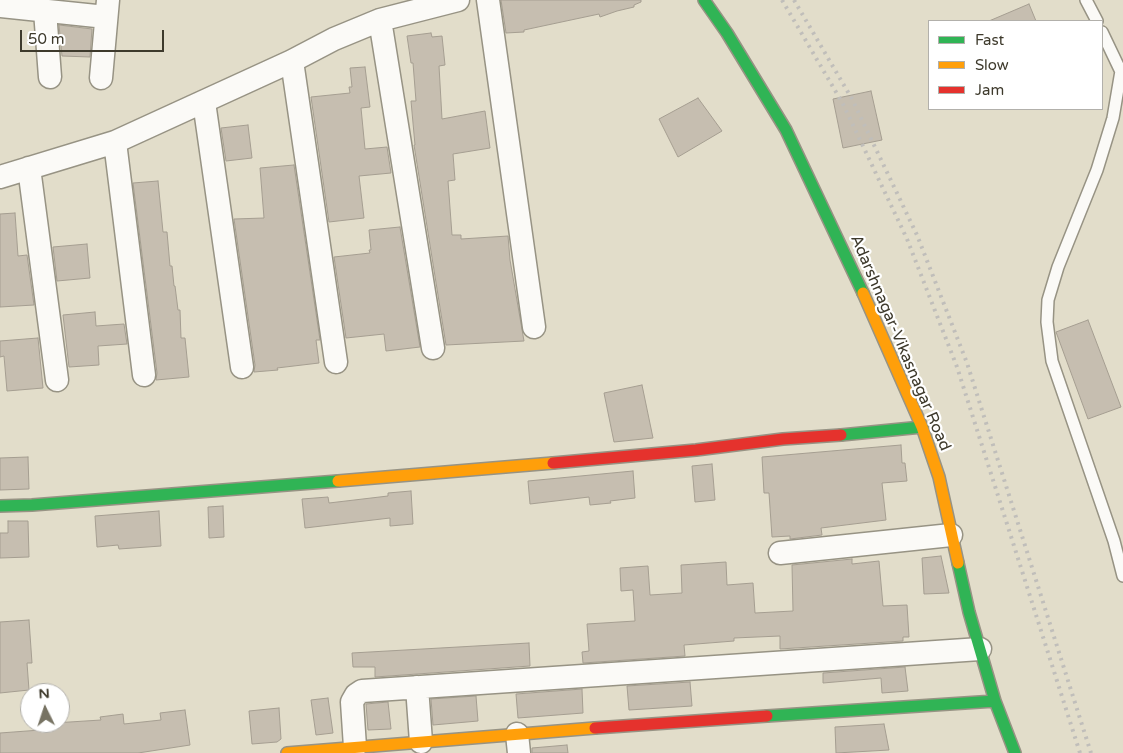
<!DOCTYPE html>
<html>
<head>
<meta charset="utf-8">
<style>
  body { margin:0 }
  #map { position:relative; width:1123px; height:753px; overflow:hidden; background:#e2ddca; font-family:"Varela Round",sans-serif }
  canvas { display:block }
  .legend { position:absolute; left:928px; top:20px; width:175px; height:90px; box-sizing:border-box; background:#fff; border:1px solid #b2b0ab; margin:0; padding:6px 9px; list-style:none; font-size:15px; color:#3e3a2c }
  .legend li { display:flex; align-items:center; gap:10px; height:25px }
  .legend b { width:25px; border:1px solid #b2b0ab }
  .north { position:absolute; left:20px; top:683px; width:50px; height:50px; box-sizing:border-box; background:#fff; border:1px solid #b2b0ab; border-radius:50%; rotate:356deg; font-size:14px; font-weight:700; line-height:20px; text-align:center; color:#3e3a2c }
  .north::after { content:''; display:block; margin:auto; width:18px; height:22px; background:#777363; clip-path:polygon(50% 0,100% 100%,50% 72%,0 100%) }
  .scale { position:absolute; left:20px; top:30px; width:144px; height:22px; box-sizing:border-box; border:2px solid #3e3a2c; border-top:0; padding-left:6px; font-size:15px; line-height:18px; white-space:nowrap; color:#3e3a2c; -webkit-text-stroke:4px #fff; paint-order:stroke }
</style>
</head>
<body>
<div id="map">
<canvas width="1123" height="753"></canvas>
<ul class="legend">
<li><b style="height:6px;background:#30b455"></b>Fast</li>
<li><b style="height:6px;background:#ff9f0a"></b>Slow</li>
<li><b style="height:6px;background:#e5322d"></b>Jam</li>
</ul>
<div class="north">N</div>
<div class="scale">50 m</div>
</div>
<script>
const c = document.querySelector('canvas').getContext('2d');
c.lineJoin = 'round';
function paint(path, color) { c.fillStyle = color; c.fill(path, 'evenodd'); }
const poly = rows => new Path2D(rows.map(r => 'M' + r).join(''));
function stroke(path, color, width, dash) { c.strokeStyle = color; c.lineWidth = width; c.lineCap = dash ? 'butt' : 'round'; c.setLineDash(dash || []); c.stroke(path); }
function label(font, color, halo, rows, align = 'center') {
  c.font = font + ' "Varela Round",sans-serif'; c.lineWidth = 4.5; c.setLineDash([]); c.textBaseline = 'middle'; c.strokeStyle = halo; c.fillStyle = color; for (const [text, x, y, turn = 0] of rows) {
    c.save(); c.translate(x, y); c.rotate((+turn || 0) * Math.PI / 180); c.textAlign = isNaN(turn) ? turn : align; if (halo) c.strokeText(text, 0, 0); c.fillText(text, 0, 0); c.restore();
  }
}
const building = poly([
  [501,0,641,0,641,2,634,5,634,7,617,11,600,17,599,14,524,30,524,32,506,33,501,0],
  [1029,4,1036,21,989,21,1029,4],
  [59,25,92,29,90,57,62,56,59,25],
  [431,33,432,37,442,36,445,65,439,66,442,119,485,111,490,148,453,154,455,180,448,181,452,235,461,235,461,239,508,236,510,260,524,341,446,345,414,145,415,145,411,101,416,101,413,63,411,63,407,36,431,33],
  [365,67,370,107,361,108,365,149,387,147,391,173,359,176,364,218,329,222,311,97,350,93,349,87,352,87,350,68,365,67],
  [871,91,882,140,843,148,833,99,871,91],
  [698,98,722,131,678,157,659,119,698,98],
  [248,125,252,158,226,161,221,128,248,125],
  [294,165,320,340,316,340,319,363,277,368,278,370,254,372,255,365,234,219,264,218,260,168,294,165],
  [158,181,163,232,167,232,170,266,172,266,174,286,175,286,178,310,180,310,181,338,185,338,189,377,156,380,157,373,133,183,158,181],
  [15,213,18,256,27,255,34,305,0,307,0,214,15,213],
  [400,227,420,347,386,351,384,334,346,338,334,257,370,253,369,250,371,250,369,230,400,227],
  [87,244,90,278,57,281,53,247,87,244],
  [95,312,96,326,124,324,127,344,98,346,99,365,69,367,63,315,95,312],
  [1088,320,1121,407,1088,419,1056,332,1088,320],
  [38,338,43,388,7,391,4,356,0,357,0,341,38,338],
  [642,385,653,438,614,442,604,393,642,385],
  [901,445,902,463,905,463,907,481,882,483,886,520,821,528,822,535,790,539,790,536,772,537,769,493,764,493,762,457,901,445],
  [28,457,29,489,0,490,0,458,28,457],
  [712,464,715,500,695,502,692,466,712,464],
  [633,471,635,498,610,501,611,503,590,505,589,497,530,504,528,481,633,471],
  [411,491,413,524,390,526,390,518,305,528,302,499,328,497,329,503,388,496,388,493,411,491],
  [223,506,224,537,209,538,208,507,223,506],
  [159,511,161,546,119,549,118,545,97,547,95,516,159,511],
  [8,521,28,521,29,557,0,558,0,533,8,533,8,521],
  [941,556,949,593,924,594,922,558,941,556],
  [852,559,852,564,879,561,883,606,907,605,909,637,903,637,903,641,780,649,780,636,734,638,734,641,684,645,685,656,583,663,582,652,589,651,587,624,635,621,633,590,621,591,620,568,648,566,650,595,682,593,681,565,726,562,727,585,753,583,755,613,793,611,792,565,852,559],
  [29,620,32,663,27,663,29,690,0,693,0,622,29,620],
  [529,643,530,666,375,677,375,667,353,667,352,653,529,643],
  [905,667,908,691,882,693,881,678,823,683,823,673,905,667],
  [690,682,692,706,629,710,627,686,690,682],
  [582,689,583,713,518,718,516,694,582,689],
  [476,696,478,721,433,725,431,699,476,696],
  [328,698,333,733,316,735,311,700,328,698],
  [388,702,391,729,368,730,366,704,388,702],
  [279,708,281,739,277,742,252,744,249,711,279,708],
  [185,710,190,745,138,753,0,753,0,733,54,729,54,723,101,720,100,717,123,714,124,724,161,720,160,713,185,710],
  [884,724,889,750,836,753,835,727,884,724],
  [567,745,568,753,532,753,532,748,567,745]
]);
paint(building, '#c6beb0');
stroke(building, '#a59e91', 1);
const lane = poly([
  [1086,0,1097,21],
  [1102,32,1123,76],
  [1121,71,1113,118,1097,170,1058,267,1048,300,1047,322,1052,361,1114,541,1123,576]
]);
const street = poly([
  [488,0,534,327],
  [0,6,106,17],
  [45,11,50,77],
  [380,20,433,348],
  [292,61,336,362],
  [101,78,108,0],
  [204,102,242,367],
  [115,142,144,375],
  [29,168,57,380],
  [0,177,115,142,292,61,334,39,380,20,458,0],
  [780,553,951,535],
  [417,687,421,742],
  [517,734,519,753],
  [355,747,352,702,356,695,362,691,980,649]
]);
const fast = poly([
  [704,0,727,33,786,130,863,293],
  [841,435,922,427],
  [0,506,32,505,338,481],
  [958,563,969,612,995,701,1015,753],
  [767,716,995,701]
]);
const slow = poly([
  [863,293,922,427,939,477,958,563],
  [338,481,553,463],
  [287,753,595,728]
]);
const jam = poly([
  [553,463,696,450,783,439,841,435],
  [595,728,767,716]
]);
stroke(lane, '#979384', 14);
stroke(street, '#979384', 25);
stroke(fast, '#979384', 14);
stroke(slow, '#979384', 14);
stroke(jam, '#979384', 14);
stroke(lane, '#fbfaf7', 11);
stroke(street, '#fbfaf7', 22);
stroke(fast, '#30b455', 11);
stroke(slow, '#ff9f0a', 11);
stroke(jam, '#e5322d', 11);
stroke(poly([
  [782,0,843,104,907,239,957,367,1080,753],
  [794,0,852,99,917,235,967,363,1091,753]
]), '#c0beba', 4, [2.5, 5]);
label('16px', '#3e3a2c', '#fff', [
  ["Adarshnagar-Vikasnagar Road",900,343,67]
]);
</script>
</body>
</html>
